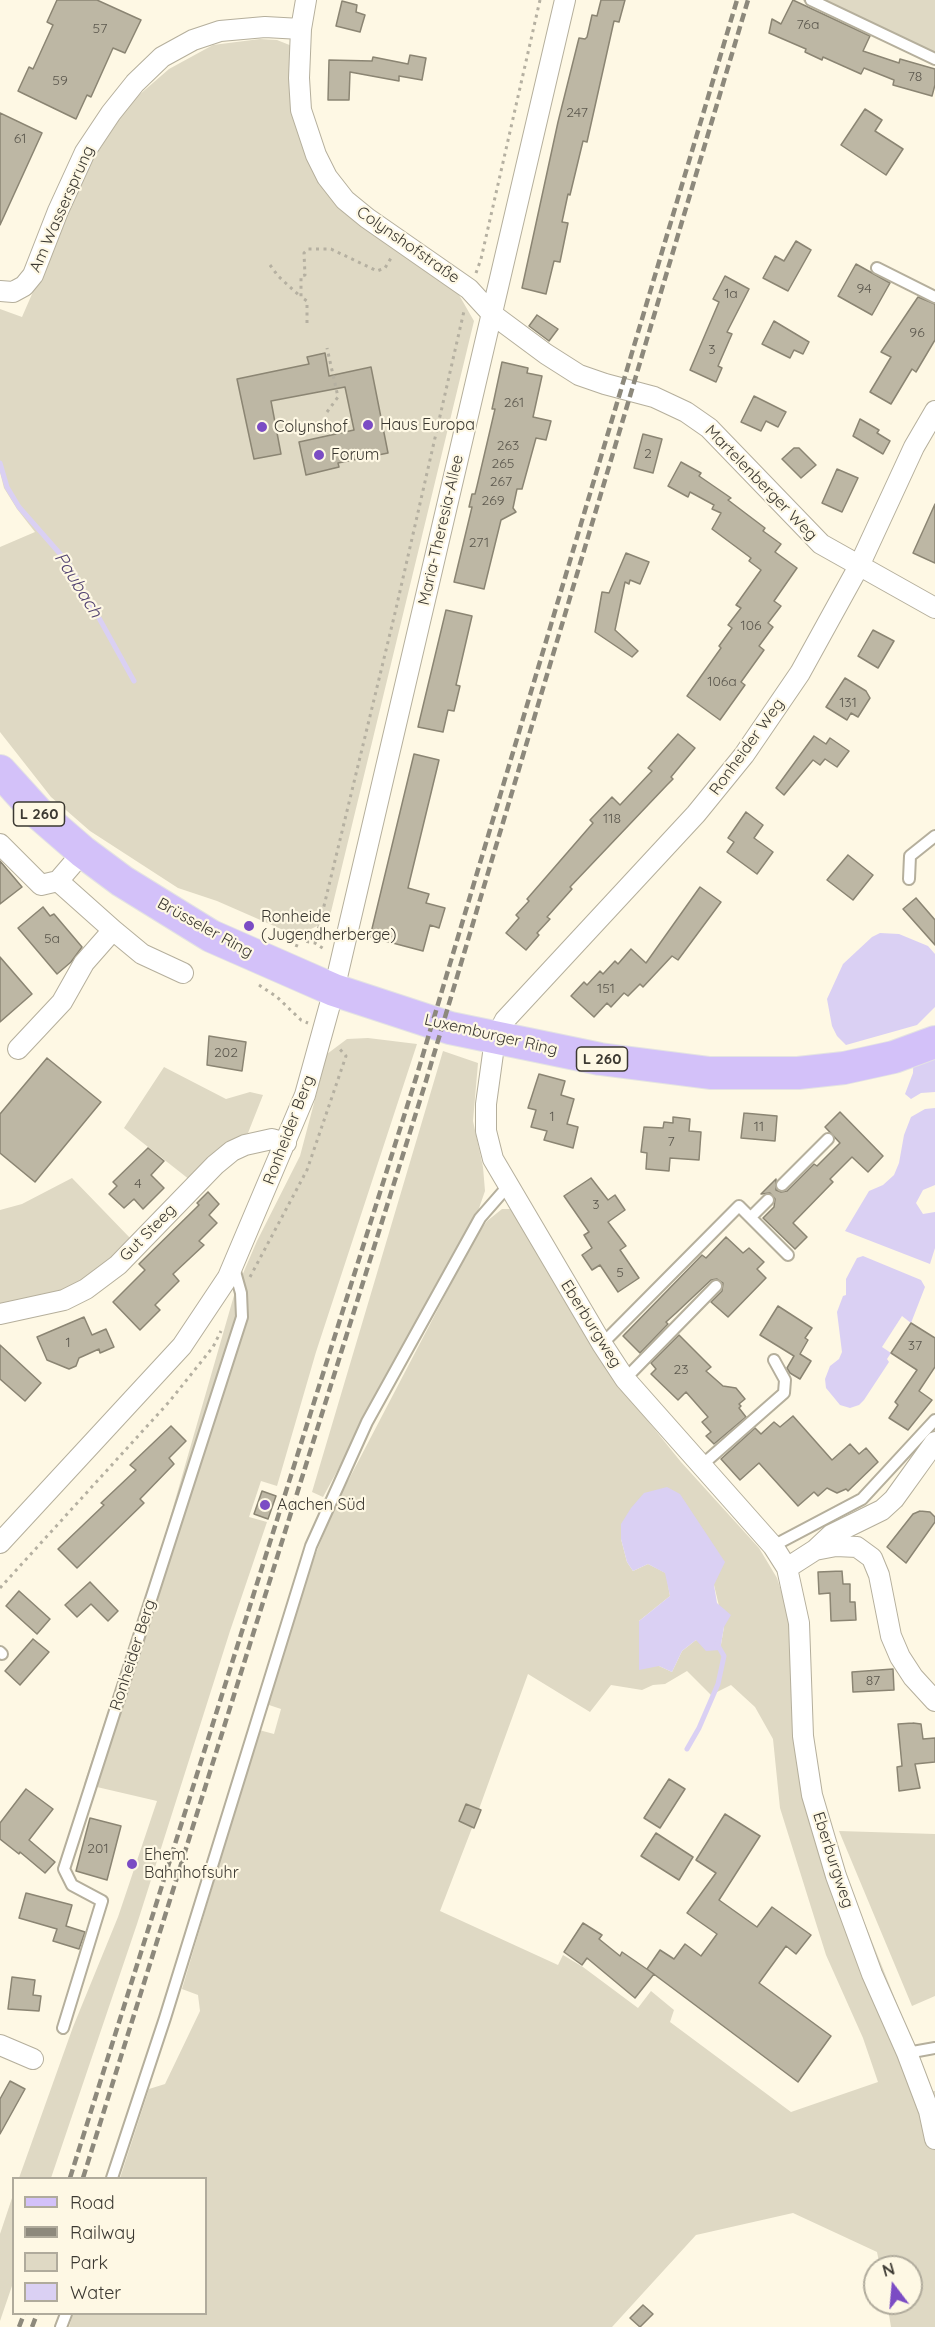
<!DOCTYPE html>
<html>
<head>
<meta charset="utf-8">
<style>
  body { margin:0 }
  #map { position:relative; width:935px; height:2327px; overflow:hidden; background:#fef8e4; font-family:Quicksand,sans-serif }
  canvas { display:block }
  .legend { position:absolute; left:12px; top:2177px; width:195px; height:138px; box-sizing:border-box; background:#fef8e4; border:2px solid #b0ab9c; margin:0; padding:8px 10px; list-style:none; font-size:18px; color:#3b3831 }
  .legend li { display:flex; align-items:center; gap:12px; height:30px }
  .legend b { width:30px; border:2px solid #b0ab9c }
  .north { position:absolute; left:863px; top:2255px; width:60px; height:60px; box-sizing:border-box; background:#fef8e4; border:2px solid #b0ab9c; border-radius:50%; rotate:344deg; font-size:16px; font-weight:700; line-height:24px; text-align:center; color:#3b3831 }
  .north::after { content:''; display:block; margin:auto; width:21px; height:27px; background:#7b4cc4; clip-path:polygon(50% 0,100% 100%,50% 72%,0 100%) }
</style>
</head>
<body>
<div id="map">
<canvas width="935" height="2327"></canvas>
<ul class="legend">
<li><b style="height:8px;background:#d3c1f9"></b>Road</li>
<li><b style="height:8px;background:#8d897c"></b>Railway</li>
<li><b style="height:16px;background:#dfd9c4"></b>Park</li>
<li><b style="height:16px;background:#dad0f3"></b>Water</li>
</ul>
<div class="north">N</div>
</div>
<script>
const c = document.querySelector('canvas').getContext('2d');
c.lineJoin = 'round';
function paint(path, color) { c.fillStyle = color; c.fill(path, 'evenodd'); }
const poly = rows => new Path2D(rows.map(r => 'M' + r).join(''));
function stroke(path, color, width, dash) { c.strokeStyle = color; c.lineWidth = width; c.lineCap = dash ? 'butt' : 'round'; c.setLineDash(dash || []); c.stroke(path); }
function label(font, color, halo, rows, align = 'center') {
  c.font = font + ' Quicksand,sans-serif'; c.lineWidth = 4.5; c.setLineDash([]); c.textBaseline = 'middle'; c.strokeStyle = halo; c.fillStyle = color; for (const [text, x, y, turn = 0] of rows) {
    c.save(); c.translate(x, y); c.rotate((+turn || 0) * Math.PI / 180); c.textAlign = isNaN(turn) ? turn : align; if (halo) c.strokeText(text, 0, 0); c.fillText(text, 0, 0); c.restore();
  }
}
paint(poly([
  [935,0,935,58,803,1,803,0],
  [260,39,277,40,292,46,314,170,455,288,474,321,329,920,297,936,217,901,178,888,90,831,51,797,0,732,0,547,35,532,17,509,4,488,0,472,0,309,22,317,87,168,131,102,169,69,213,45],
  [368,1038,417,1044,316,1352,277,1486,261,1481,249,1517,267,1522,230,1631,137,1924,51,2178,19,2178,73,2027,118,1917,157,1801,84,1784,159,1556,235,1292,257,1241,300,1156,327,1054,347,1039],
  [443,1051,478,1063,473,1121,483,1167,485,1191,477,1214,323,1497,312,1492],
  [164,1067,226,1099,250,1092,263,1095,248,1133,228,1142,190,1180,124,1128],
  [72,1178,131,1239,87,1280,54,1295,0,1304,0,1210,22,1204],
  [502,1209,510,1209,527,1230,623,1390,681,1462,759,1548,777,1578,790,1619,807,1805,859,1909,932,2091,935,2091,935,2327,891,2327,887,2303,911,2303,911,2267,880,2267,877,2252,793,2213,696,2235,612,2327,69,2327,73,2314,206,2314,206,2178,120,2178,149,2089,165,2084,200,2011,198,1995,182,1989,259,1730,274,1734,281,1709,266,1704,314,1558,337,1502,474,1240,487,1221],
  [621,1539,714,1585,724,1627,720,1650,696,1640,682,1651,672,1672,659,1666,639,1621,670,1596,666,1573,648,1564,633,1571,627,1562],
  [687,1671,711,1695,731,1685,755,1707,773,1739,780,1808,826,1955,863,2038,878,2082,791,2112,670,2022,674,2010,651,1991,638,2008,583,1967,563,1955,558,1965,440,1911,472,1828,474,1828,481,1810,479,1809,528,1674,590,1712,611,1685,642,1690,653,1685,665,1684],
  [839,1831,935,1834,935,1996,912,2006],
  [13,2195,13,2283,0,2321,0,2234]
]), '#dfd9c4');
paint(poly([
  [880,933,899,934,928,946,935,954,935,1007,917,1025,846,1045,837,1036,832,1026,827,999,843,964,872,937],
  [935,1033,935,1092,921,1093,911,1099,905,1094,913,1073,914,1035],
  [935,1108,935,1185,923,1190,916,1203,923,1214,935,1212,935,1248,930,1264,845,1231,869,1191,883,1185,894,1175,899,1163,904,1135,911,1117,925,1109],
  [863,1256,921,1280,925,1287,911,1323,887,1359,889,1362,864,1400,859,1405,850,1408,840,1405,826,1388,825,1379,830,1366,839,1359,842,1352,837,1312,843,1296,846,1295,846,1279,857,1258],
  [667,1487,680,1494,725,1562,714,1585,717,1603,731,1615,724,1627,720,1650,706,1651,696,1640,682,1651,672,1672,659,1666,639,1670,639,1621,670,1596,665,1573,648,1564,633,1571,627,1562,621,1539,621,1524,631,1508,644,1493]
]), '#dad0f3');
paint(poly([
  [902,1316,911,1323,891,1353,882,1347]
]), '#fef8e4');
stroke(poly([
  [0,463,7,487,19,507,69,564,134,681],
  [687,1749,699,1728,718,1684,724,1656,717,1644]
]), '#dad0f3', 5);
const building = poly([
  [57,0,97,0,141,20,125,53,113,48,91,97,87,95,76,119,18,91,29,67,33,69,53,25,47,22,57,0],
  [601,0,625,0,619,22,614,21,587,142,583,141,570,195,568,194,562,222,568,223,560,262,554,261,546,294,522,288,558,122,579,38,585,39,587,37,592,15,597,16,601,0],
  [793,0,870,36,863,51,899,63,900,59,935,69,935,85,932,96,893,85,894,80,864,68,861,74,823,57,822,60,805,52,806,49,769,33,772,19,781,24,793,0],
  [342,1,357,5,356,12,365,15,360,32,336,26,342,1],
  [410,55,426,58,422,80,399,76,399,81,350,72,349,100,328,100,329,60,372,61,373,57,408,64,410,55],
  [865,109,882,120,875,131,903,149,886,175,841,145,865,109],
  [0,113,42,133,0,225,0,113],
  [796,241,811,250,788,291,763,278,775,256,784,261,796,241],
  [856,264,890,283,872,315,838,296,856,264],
  [725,276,749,289,727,332,732,334,718,366,722,368,716,382,690,370,719,302,713,299,725,276],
  [918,297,935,304,935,340,916,372,912,369,891,404,870,392,891,357,881,352,918,297],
  [537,315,558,329,549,341,529,326,537,315],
  [774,321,809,342,803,354,794,350,790,358,762,344,774,321],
  [325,353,329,376,371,367,388,453,338,463,339,467,306,475,299,442,354,430,345,387,271,401,281,454,254,459,237,379,309,364,307,357,325,353],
  [502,362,528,368,527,373,542,376,533,417,551,421,546,440,536,438,522,489,517,489,513,508,516,512,501,520,484,589,454,582,472,507,469,507,472,494,475,494,477,486,495,409,492,409,502,362],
  [754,396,786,412,778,427,766,421,761,431,741,422,754,396],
  [860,419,879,430,877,433,890,441,883,454,853,436,860,419],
  [643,434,662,439,653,473,634,468,643,434],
  [794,448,799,448,816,465,801,478,782,459,794,448],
  [681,462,701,473,699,476,731,498,728,500,765,528,763,531,781,544,775,552,797,568,774,601,781,606,768,623,773,627,759,646,764,650,741,682,745,685,720,720,687,696,721,648,719,646,732,628,728,625,741,608,736,605,761,570,749,561,751,558,712,529,721,513,712,509,714,505,690,492,688,497,668,486,681,462],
  [837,469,858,478,842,512,822,503,837,469],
  [935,504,935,563,913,553,935,504],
  [626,553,649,562,640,584,630,580,629,584,625,582,615,630,638,651,632,657,595,632,602,592,609,593,626,553],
  [446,610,472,616,456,685,460,686,454,711,448,710,443,732,418,727,446,610],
  [873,630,894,641,878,668,858,656,873,630],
  [845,678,866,691,870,698,858,717,851,713,847,720,826,707,845,678],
  [678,734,695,748,671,777,673,779,667,785,570,887,572,889,547,917,550,919,537,933,539,935,526,950,506,933,519,918,516,915,529,901,527,899,593,823,590,820,612,797,620,805,652,771,648,768,678,734],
  [814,736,826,744,830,738,849,751,837,767,825,759,820,765,813,760,784,795,776,788,814,736],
  [414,754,439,760,408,888,429,894,426,903,445,908,439,928,430,925,423,951,370,937,414,754],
  [746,812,763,825,754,838,773,852,757,874,727,852,734,842,728,838,746,812],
  [848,855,873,875,853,900,827,880,848,855],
  [0,861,22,887,0,904,0,861],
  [700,887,721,902,678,960,672,956,643,987,640,984,628,996,624,993,611,1007,607,1003,594,1017,571,996,584,982,587,985,600,971,603,974,615,961,618,964,631,949,646,963,700,887],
  [916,898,935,920,935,945,903,909,916,898],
  [43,907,50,916,54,914,82,947,71,962,57,974,18,928,43,907],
  [0,957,32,994,0,1022,0,957],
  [209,1036,246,1042,242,1071,207,1065,209,1036],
  [47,1058,101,1102,35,1182,0,1153,0,1114,47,1058],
  [539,1074,565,1081,561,1095,574,1099,567,1124,578,1127,573,1148,544,1140,547,1131,531,1127,536,1110,528,1108,539,1074],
  [840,1112,883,1156,868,1172,852,1157,830,1179,833,1182,793,1223,807,1237,795,1249,763,1218,774,1207,775,1199,770,1193,761,1194,776,1179,776,1190,781,1192,787,1191,814,1164,817,1166,840,1143,825,1127,840,1112],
  [744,1113,777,1116,775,1141,741,1138,744,1113],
  [673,1117,690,1119,689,1131,701,1132,699,1160,670,1158,669,1171,646,1169,647,1153,641,1152,644,1127,663,1128,664,1122,673,1123,673,1117],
  [148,1148,164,1161,151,1175,164,1188,143,1209,134,1199,124,1208,109,1194,117,1186,113,1182,148,1148],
  [591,1178,608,1200,615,1195,625,1210,608,1222,626,1246,620,1250,639,1278,618,1292,600,1265,592,1270,582,1255,592,1248,584,1235,589,1232,564,1196,591,1178],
  [208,1192,219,1204,209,1215,217,1223,199,1241,204,1245,173,1274,179,1281,155,1305,160,1310,140,1330,113,1302,145,1270,139,1264,199,1205,197,1203,208,1192],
  [726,1237,743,1253,749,1248,764,1262,757,1269,766,1278,728,1317,711,1302,722,1291,723,1283,717,1279,711,1280,676,1313,666,1322,668,1324,640,1353,623,1336,702,1255,706,1258,726,1237],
  [778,1306,812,1328,805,1338,808,1340,800,1354,811,1361,800,1379,790,1373,787,1368,794,1356,760,1335,778,1306],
  [84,1317,92,1335,106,1329,114,1347,100,1353,99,1349,79,1358,76,1366,69,1369,47,1360,37,1337,84,1317],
  [911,1323,935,1338,935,1367,919,1391,932,1400,908,1430,889,1418,898,1405,895,1402,917,1370,891,1353,911,1323],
  [679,1335,711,1367,706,1371,723,1386,736,1388,745,1399,739,1404,741,1406,739,1408,746,1417,714,1444,706,1436,711,1432,702,1422,708,1417,686,1392,678,1400,651,1374,656,1369,651,1363,679,1335],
  [0,1345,41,1383,25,1401,0,1379,0,1345],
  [793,1416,832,1460,850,1444,859,1454,866,1448,878,1462,848,1491,846,1489,837,1493,827,1488,818,1496,814,1492,798,1506,759,1463,740,1480,721,1459,755,1428,761,1434,774,1422,780,1427,793,1416],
  [171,1426,186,1441,169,1458,174,1464,140,1499,144,1503,77,1568,58,1549,104,1505,101,1503,136,1470,130,1465,171,1426],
  [262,1491,276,1496,268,1519,254,1514,262,1491],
  [920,1511,930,1512,935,1517,935,1522,906,1563,887,1547,913,1514,920,1511],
  [842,1571,843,1584,850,1584,850,1602,855,1602,856,1620,831,1621,830,1593,819,1594,818,1572,842,1571],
  [90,1582,118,1611,108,1621,91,1604,77,1617,65,1605,90,1582],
  [19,1591,50,1619,37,1634,6,1606,19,1591],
  [33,1639,49,1652,20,1685,5,1671,33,1639],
  [893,1669,894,1690,853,1692,852,1672,893,1669],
  [913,1723,921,1724,923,1739,935,1738,935,1762,915,1764,920,1788,899,1791,897,1767,902,1766,898,1724,913,1723],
  [669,1779,685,1789,660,1828,644,1818,669,1779],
  [26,1789,53,1809,29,1840,55,1862,45,1873,20,1852,19,1854,0,1839,0,1823,26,1789],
  [466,1804,481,1810,474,1828,459,1821,466,1804],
  [725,1814,760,1836,719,1900,757,1927,772,1907,811,1935,796,1954,786,1946,759,1983,831,2036,798,2082,647,1969,660,1950,674,1959,685,1944,701,1956,717,1934,687,1913,716,1873,696,1860,725,1814],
  [90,1818,121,1826,107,1880,76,1871,90,1818],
  [656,1833,693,1857,679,1880,641,1856,656,1833],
  [26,1893,72,1905,66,1926,85,1932,79,1949,53,1941,57,1929,19,1918,26,1893],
  [583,1923,602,1935,599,1939,620,1956,622,1952,654,1974,635,1998,587,1958,582,1965,564,1952,583,1923],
  [12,1977,35,1980,33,1995,41,1996,39,2011,8,2009,12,1977],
  [10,2081,25,2089,0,2134,0,2099,10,2081],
  [643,2305,653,2314,640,2327,630,2318,643,2305]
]);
paint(building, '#bdb7a4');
stroke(building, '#8b8573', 1.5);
const service = poly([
  [811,0,935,59],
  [877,268,935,297],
  [909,879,910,856,935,836],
  [782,1185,828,1139],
  [751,1217,768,1200],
  [602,1344,739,1206,788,1255],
  [625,1379,716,1286],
  [702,1465,784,1393,785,1380,774,1360],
  [773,1546,862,1499,935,1420],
  [0,1652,2,1654],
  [63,2028,102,1901,72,1885,64,1869,242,1317,241,1293,234,1268],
  [907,2053,935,2048],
  [112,2178,165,2018,311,1546,367,1422,480,1218,508,1186],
  [61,2327,66,2314]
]);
const minor = poly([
  [306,0,301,29,299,78,301,110,316,155,327,177,345,200,367,218,469,289,492,314,546,354,579,375,605,384,654,397,686,412,709,428,821,544,935,608],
  [0,291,13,292,24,286,33,275,58,211,85,152,111,113,135,83,162,57,193,40,220,31,265,27,301,29],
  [935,411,914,447,859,566,800,673,744,755,696,814,505,1020,495,1039,486,1104,486,1131,493,1159,602,1344,625,1379,773,1546,787,1568,799,1623,803,1736,812,1795,836,1876,872,1974,907,2053,929,2111,935,2139],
  [0,844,41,885,58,881,113,930,84,963,62,1002,18,1049],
  [58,881,83,852],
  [113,930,142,954,183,973],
  [0,1314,64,1300,86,1289,118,1265,215,1165,232,1151,245,1145,272,1139,286,1143],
  [0,1543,182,1346,228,1277,305,1095,334,990,565,0],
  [815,1550,831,1535,882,1510,894,1499,935,1442],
  [787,1568,815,1550,836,1546,857,1547,872,1558,879,1575,891,1636,900,1657,913,1677,935,1701],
  [0,2045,33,2059]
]);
const primary = poly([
  [0,771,38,813,83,852,122,881,211,936,334,990,450,1028,600,1059,710,1073,798,1073,844,1068,894,1057,935,1042]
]);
stroke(service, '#b5af9c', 14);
stroke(minor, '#b5af9c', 22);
stroke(primary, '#e4e3e2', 34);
stroke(poly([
  [270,265,278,276,301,297],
  [476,273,481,259,540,0],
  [307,323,307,301,301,297,301,276,305,275,304,253,308,249,331,249,377,271,385,268,391,258],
  [327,412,338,397,327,348],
  [315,943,395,613,464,311],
  [296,947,299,940,315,943,324,949],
  [259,985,277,997,301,1020,308,1023],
  [250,1277,307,1170,346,1056,338,1047],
  [0,1588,169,1402,213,1347,221,1331]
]), '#b5b0a1', 3, [3, 4.5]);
stroke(service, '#fff', 10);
stroke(minor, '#fff', 20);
stroke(primary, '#d3c1f9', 32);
stroke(poly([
  [70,2178,416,1078,737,0],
  [83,2178,426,1081,748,0],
  [19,2327,24,2314],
  [32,2327,37,2314]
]), '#8d897c', 4.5, [9, 4.5]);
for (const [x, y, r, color] of [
  [368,425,6,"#7b4cc4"],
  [262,427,6,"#7b4cc4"],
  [319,455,6,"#7b4cc4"],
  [249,926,6,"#7b4cc4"],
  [265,1505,6,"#7b4cc4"],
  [132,1864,6,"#7b4cc4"]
]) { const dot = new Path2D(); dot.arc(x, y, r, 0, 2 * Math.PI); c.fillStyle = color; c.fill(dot); stroke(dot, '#fef8e4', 2); }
label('14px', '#5c584e', null, [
  ["76a",808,25],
  ["57",100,29],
  ["78",915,77],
  ["59",60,81],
  ["247",577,113],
  ["61",20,139],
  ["94",864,289],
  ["1a",731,294],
  ["96",917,333],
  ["3",712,350],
  ["261",514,403],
  ["263",508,446],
  ["2",648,454],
  ["265",503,464],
  ["267",501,482],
  ["269",493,501],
  ["271",479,543],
  ["106",751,626],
  ["106a",722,682],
  ["131",848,703],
  ["118",612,819],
  ["5a",52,939],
  ["151",606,989],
  ["202",226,1053],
  ["1",552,1117],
  ["11",759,1127],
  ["7",671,1142],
  ["4",138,1184],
  ["3",596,1205],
  ["5",620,1273],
  ["1",68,1343],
  ["37",915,1346],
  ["23",681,1370],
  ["87",873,1681],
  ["201",98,1849]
]);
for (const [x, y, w] of [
  [39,814,51],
  [602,1059,51]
]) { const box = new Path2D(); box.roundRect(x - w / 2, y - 12, w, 24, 4.5); c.fillStyle = '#fef8e4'; c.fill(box); stroke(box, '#3b3831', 1.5); }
label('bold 15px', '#3b3831', null, [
  ["L 260",39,814],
  ["L 260",602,1059]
]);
label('16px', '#3b3831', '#fef8e4', [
  ["Am Wassersprung",62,209,-66],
  ["Colynshofstraße",408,245,35],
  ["Martelenberger Weg",761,483,46],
  ["Maria-Theresia-Allee",441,530,-77],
  ["Ronheider Weg",747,747,-54],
  ["Brüsseler Ring",205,928,29],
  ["Luxemburger Ring",491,1035,13],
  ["Ronheider Berg",289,1130,-69],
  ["Gut Steeg",148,1233,-46],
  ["Eberburgweg",591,1324,58],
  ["Ronheider Berg",133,1655,-72],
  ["Eberburgweg",833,1860,72]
]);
label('16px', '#3b3831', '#fef8e4', [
  ["Haus Europa",380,425],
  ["Colynshof",274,427],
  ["Forum",331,455],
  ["Ronheide",261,917],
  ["(Jugendherberge)",261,935],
  ["Aachen Süd",277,1505],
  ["Ehem.",144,1855],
  ["Bahnhofsuhr",144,1873]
], 'left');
label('italic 18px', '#524372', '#fef8e4', [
  ["Paubach",78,585,58]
]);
</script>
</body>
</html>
